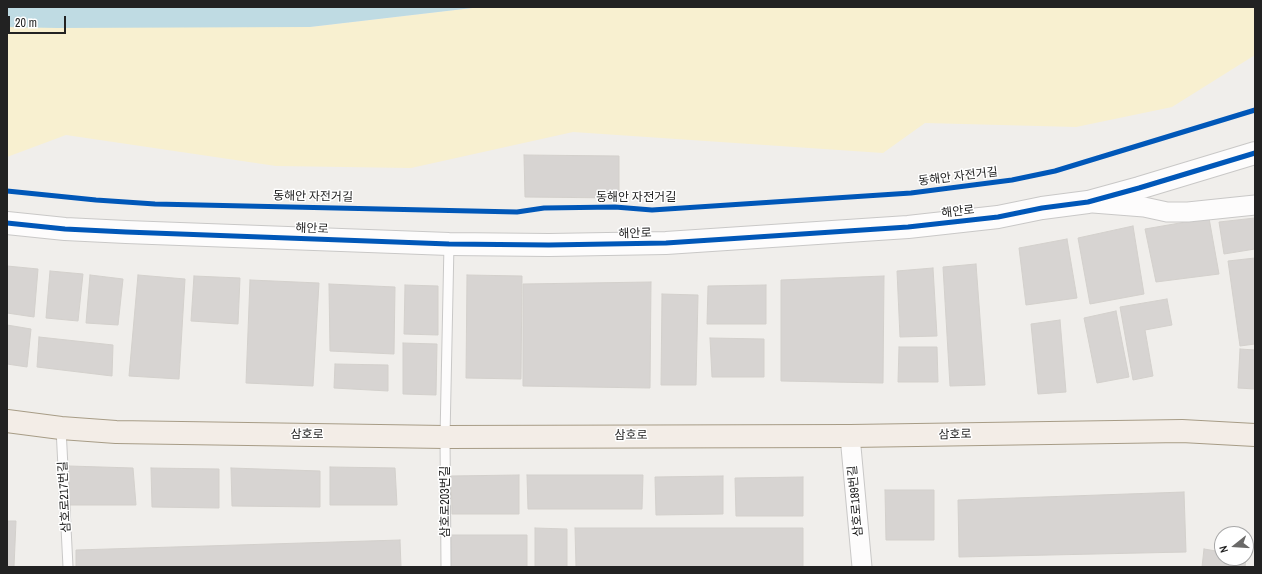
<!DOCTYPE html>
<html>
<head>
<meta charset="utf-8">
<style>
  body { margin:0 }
  #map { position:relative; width:1262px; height:574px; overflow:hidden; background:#f0eeeb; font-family:"Archivo Narrow",sans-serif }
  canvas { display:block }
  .frame { position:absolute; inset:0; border:8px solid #222; pointer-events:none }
  .north { position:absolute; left:1214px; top:526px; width:40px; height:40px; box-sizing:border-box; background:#fff; border:1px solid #a7a7a7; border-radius:50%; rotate:253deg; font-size:11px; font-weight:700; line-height:16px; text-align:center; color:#222 }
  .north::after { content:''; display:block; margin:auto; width:14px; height:18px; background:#6a6968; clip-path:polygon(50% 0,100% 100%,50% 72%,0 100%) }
  .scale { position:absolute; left:8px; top:16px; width:58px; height:18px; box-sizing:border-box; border:2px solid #222; border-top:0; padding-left:5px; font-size:12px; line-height:14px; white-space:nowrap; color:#222; -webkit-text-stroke:3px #fff; paint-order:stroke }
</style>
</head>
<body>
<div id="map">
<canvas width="1262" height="574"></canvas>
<div class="frame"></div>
<div class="north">N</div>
<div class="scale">20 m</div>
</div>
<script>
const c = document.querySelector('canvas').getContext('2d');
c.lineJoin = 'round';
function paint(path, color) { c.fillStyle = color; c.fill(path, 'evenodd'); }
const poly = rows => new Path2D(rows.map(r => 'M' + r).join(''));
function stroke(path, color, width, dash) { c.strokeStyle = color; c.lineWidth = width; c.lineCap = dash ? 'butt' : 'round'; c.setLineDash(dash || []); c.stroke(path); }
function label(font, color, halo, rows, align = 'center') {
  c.font = font + ' "Archivo Narrow","Noto Sans KR",sans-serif'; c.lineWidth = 3; c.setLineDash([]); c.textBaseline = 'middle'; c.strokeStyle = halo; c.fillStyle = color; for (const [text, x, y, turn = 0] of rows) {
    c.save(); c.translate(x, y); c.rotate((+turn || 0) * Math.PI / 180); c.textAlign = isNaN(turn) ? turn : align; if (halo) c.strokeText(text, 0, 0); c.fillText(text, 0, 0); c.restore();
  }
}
paint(poly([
  [481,7,1255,7,1255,55,1172,107,1076,127,925,123,883,153,573,132,411,168,276,166,66,135,7,157,7,27,310,27]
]), '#f8f0d0');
paint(poly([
  [7,7,481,7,310,27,57,28,7,27]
]), '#bfdbe3');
const building = poly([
  [524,155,619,156,619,198,525,197,524,155],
  [1209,218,1219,274,1156,282,1145,229,1209,218],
  [1255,218,1255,249,1224,254,1219,222,1255,218],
  [1133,226,1144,294,1090,304,1078,238,1133,226],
  [1067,239,1077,298,1026,305,1019,248,1067,239],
  [1255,258,1255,344,1240,346,1228,261,1255,258],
  [976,264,985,385,950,386,943,267,976,264],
  [7,266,38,269,34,317,7,313,7,266],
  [933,268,937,336,900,337,897,271,933,268],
  [50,271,83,274,78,321,46,318,50,271],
  [90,275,123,279,118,325,86,323,90,275],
  [138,275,185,279,179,379,129,376,138,275],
  [467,275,522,276,521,379,466,378,467,275],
  [194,276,240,278,238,324,191,321,194,276],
  [884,276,883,383,781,381,781,280,884,276],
  [250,280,319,283,313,386,246,383,250,280],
  [651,282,650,388,523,386,523,284,651,282],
  [329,284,395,287,394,354,330,351,329,284],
  [405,285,438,286,438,335,404,334,405,285],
  [766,285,766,324,707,324,708,286,766,285],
  [662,294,698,295,696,385,661,385,662,294],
  [1167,299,1172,325,1145,330,1153,376,1133,380,1120,307,1167,299],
  [1116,311,1129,377,1097,383,1084,318,1116,311],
  [1060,320,1066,392,1038,394,1031,324,1060,320],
  [7,325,31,329,27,367,7,364,7,325],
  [39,337,113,345,112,376,37,367,39,337],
  [710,338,764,339,764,377,712,377,710,338],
  [403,343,437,344,436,395,403,394,403,343],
  [899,347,937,347,938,382,898,382,899,347],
  [1240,349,1255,350,1255,389,1238,388,1240,349],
  [335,364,388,365,388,391,334,388,335,364],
  [69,466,133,468,136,505,69,505,69,466],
  [330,467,395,468,397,505,330,505,330,467],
  [151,468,219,469,219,508,152,507,151,468],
  [231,468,320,471,320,507,232,506,231,468],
  [519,475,519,514,452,514,451,476,519,475],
  [527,475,643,475,642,509,528,509,527,475],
  [723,476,723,514,656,515,655,477,723,476],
  [803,477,803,516,736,516,735,478,803,477],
  [885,490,934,490,934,540,886,540,885,490],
  [1184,492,1186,552,959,557,958,500,1184,492],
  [7,521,16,521,14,567,7,567,7,521],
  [535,528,567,529,567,567,535,567,535,528],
  [575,528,803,528,803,567,576,567,575,528],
  [451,535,527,535,527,567,451,567,451,535],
  [400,540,401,567,76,567,76,550,400,540],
  [1204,549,1222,552,1222,558,1246,558,1245,567,1202,567,1204,549]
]);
paint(building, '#d7d4d2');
stroke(building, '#d3d0cc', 1);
const service = poly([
  [61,428,68,567],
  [446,567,445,437,449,244]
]);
const minor = poly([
  [1093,203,1144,207,1167,212,1188,212,1255,205],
  [850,436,862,567]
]);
const tertiary = poly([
  [7,223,65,229,126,232,449,244,549,245,666,243,908,227,998,217,1042,208,1088,202,1139,188,1255,153]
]);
const primary = poly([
  [7,421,61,428,116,432,445,437,850,436,1182,431,1255,435]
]);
stroke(service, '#c9c8c7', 11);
stroke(minor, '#c9c8c7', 21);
stroke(tertiary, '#c9c8c7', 24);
stroke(primary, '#a79c86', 24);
stroke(service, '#fdfcfc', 9);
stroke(minor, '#fdfcfc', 19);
stroke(tertiary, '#fdfcfc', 22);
stroke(primary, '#f3ede7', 22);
stroke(poly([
  [7,191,96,200,155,204,517,212,544,208,615,207,652,210,911,193,1012,180,1055,171,1255,110],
  [7,223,65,229,126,232,449,244,549,245,666,243,908,227,998,217,1042,208,1088,202,1139,188,1255,153]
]), '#0057b8', 5);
label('12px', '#222', '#fff', [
  ["동해안 자전거길",958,177,-7],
  ["동해안 자전거길",313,197,1],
  ["동해안 자전거길",636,198],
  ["해안로",958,212,-6],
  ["해안로",312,229,2],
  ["해안로",635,234,-2],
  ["삼호로",307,435,1],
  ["삼호로",955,435,-1],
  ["삼호로",631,436],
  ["삼호로217번길",65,497,-93],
  ["삼호로189번길",856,501,-95],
  ["삼호로203번길",446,502,-90]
]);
</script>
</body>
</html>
